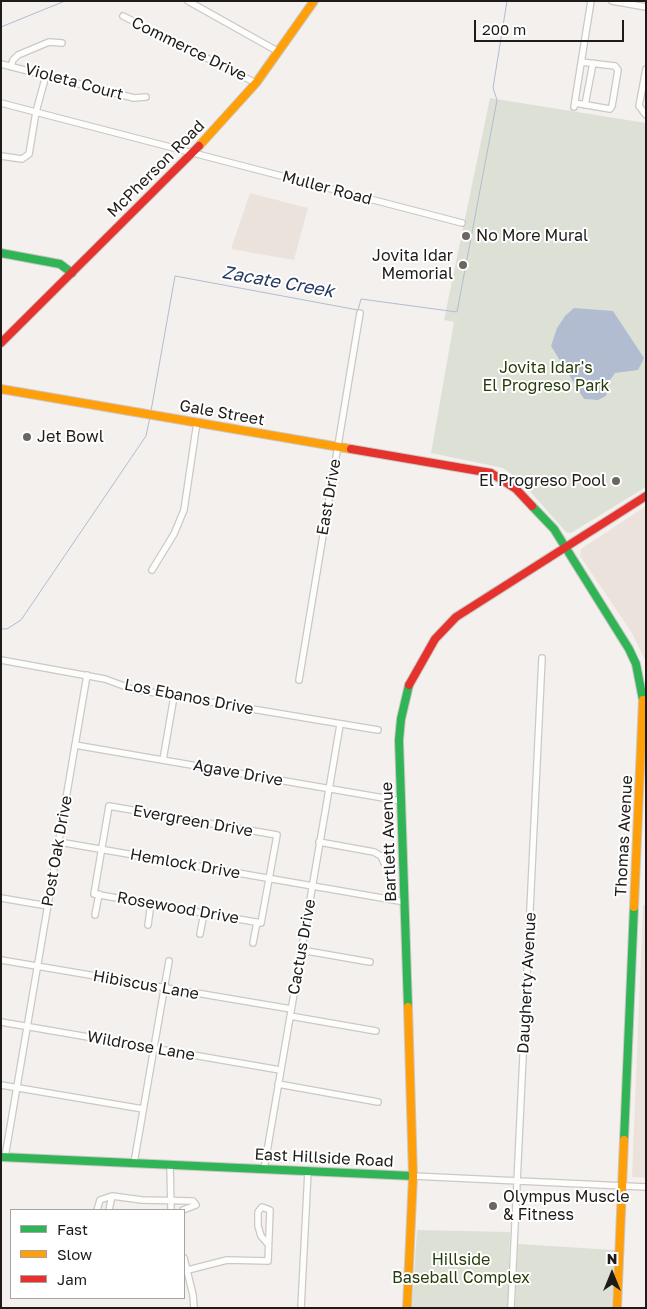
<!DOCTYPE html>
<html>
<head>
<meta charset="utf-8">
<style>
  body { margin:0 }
  #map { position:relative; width:647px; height:1309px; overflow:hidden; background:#f4f0ee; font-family:"Golos Text",sans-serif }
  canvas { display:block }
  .frame { position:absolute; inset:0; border:2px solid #1e1b19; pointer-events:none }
  .legend { position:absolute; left:10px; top:1209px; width:175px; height:90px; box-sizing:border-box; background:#fff; border:1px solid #a5a4a3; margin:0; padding:6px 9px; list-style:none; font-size:15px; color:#1e1b19 }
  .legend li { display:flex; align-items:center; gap:10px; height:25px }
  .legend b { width:25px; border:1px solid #a5a4a3 }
  .north { position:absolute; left:587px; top:1249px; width:50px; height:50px; -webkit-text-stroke:4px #fff; paint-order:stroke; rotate:0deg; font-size:14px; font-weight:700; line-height:20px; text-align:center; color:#1e1b19 }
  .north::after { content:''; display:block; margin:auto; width:18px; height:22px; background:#1e1b19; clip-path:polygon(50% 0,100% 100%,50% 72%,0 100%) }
  .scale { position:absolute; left:474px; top:20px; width:150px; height:22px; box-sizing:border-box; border:2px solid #1e1b19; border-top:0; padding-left:6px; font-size:15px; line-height:18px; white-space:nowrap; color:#1e1b19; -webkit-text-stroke:4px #fff; paint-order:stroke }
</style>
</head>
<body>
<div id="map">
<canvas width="647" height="1309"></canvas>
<div class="frame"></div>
<ul class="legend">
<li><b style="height:6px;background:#30b455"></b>Fast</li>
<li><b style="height:6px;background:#ff9f0a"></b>Slow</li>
<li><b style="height:6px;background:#e5322d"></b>Jam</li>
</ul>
<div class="north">N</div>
<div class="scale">200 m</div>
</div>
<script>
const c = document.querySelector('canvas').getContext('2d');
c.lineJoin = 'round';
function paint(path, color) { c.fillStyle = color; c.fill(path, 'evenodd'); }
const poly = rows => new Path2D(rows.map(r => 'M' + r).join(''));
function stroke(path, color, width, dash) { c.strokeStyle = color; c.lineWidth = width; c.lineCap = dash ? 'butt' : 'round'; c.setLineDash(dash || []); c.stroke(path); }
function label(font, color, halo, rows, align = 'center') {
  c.font = font + ' "Golos Text",sans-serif'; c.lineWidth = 4; c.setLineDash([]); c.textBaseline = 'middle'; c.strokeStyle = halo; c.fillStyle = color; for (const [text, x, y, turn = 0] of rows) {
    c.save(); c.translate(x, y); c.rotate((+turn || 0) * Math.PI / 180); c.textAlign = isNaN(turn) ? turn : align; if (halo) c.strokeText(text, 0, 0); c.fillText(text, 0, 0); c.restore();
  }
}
paint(poly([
  [250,193,308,208,294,260,231,249],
  [646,506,646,662,632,633,580,556,581,549],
  [643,905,646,905,646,1178,632,1177]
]), '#ece2dc');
paint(poly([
  [490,98,646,123,646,487,571,533,566,532,520,480,503,468,431,453,454,322,444,320],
  [417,1230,510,1232,508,1308,412,1308],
  [518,1244,615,1250,612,1308,515,1308]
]), '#dde1d5');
paint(poly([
  [574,308,613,311,644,358,638,370,615,373,610,380,606,396,598,400,584,399,551,346,557,328,565,316]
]), '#b1bcd0');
stroke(poly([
  [1,27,65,1],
  [151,411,175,276,358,310,361,299,457,312,497,100,493,88,507,1],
  [1,629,7,629,21,620,146,436,150,417]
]), '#b1bcd0', 1);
const street = poly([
  [188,1,279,52],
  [612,1,646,7],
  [123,16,256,83],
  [1,64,134,98,146,97],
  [11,66,13,60,18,55,49,42,62,43],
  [646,69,639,106,646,115],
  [1,103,462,223],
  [575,103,610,109,612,106,618,70,615,66,581,62],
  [585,105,593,63],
  [574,107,591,1],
  [1,156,22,159,29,154,36,112,46,75],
  [152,570,174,534,184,510,197,422],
  [1,660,105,679,132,689,378,730],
  [299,680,360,313],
  [75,745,401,801],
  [163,760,174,696],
  [109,806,277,835,261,923,94,894,109,806],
  [59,842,405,902],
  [319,842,374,852,381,856,384,863],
  [1,898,48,906],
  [95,915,99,894],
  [148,925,151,903],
  [200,934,204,913],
  [253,943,257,922],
  [301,950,370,962],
  [1,960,291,1009],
  [290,1016,376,1031],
  [1,1022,280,1070],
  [278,1084,378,1102],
  [1,1085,143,1109],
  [5,1157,87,675],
  [134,1163,169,961],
  [170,1165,171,1210],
  [264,1169,340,725],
  [413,1176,646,1187],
  [97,1210,100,1200,112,1196,142,1200,193,1201,196,1205,183,1210],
  [109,1210,112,1196],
  [184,1258,193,1295,194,1308],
  [184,1271,227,1260,268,1261,270,1210,262,1207,258,1212,258,1226,261,1236,268,1244],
  [301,1308,308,1171],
  [511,1308,542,658]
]);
const fast = poly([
  [1,253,60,264,72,273],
  [532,506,554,529,629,649,636,664,643,700],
  [408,1007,399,740,401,719,409,685],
  [624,1140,634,907],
  [1,1157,413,1176]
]);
const slow = poly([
  [199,146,256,83,314,1],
  [1,389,351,449],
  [634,907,643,700],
  [407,1308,413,1176,408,1007],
  [617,1308,624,1140]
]);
const jam = poly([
  [1,343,199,146],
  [351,449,491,473,516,489,532,506],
  [409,685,435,639,456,617,646,496]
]);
stroke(street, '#cbc8c6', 8);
stroke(fast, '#cbc8c6', 10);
stroke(slow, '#cbc8c6', 10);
stroke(jam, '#cbc8c6', 10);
stroke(street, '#fdfdfc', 5.5);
stroke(fast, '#30b455', 8);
stroke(slow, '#ff9f0a', 8);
stroke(jam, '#e5322d', 8);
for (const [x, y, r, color] of [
  [466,236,5,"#696664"],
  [463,265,5,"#696664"],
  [27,437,5,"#696664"],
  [616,481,5,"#696664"],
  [493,1206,5,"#696664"]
]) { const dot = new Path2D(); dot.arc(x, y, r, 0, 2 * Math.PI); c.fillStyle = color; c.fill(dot); stroke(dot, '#fff', 2); }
label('16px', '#1e1b19', '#fff', [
  ["Commerce Drive",189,49,26],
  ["Violeta Court",74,82,15],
  ["McPherson Road",156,169,-45],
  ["Muller Road",327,188,15],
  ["Gale Street",222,413,10],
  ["East Drive",329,497,-80],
  ["Los Ebanos Drive",189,697,11],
  ["Agave Drive",238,773,10],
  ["Evergreen Drive",193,821,10],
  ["Thomas Avenue",624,836,-87],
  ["Bartlett Avenue",389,842,-92],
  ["Post Oak Drive",57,851,-80],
  ["Hemlock Drive",185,864,10],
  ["Rosewood Drive",178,908,10],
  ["Cactus Drive",302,947,-80],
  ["Daugherty Avenue",527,983,-87],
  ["Hibiscus Lane",146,985,10],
  ["Wildrose Lane",141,1046,10],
  ["East Hillside Road",324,1158,3]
]);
label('16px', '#1e1b19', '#fff', [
  ["No More Mural",476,236],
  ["Jovita Idar",453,256,"right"],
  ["Memorial",453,274,"right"],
  ["Jet Bowl",37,437],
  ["El Progreso Pool",606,481,"right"],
  ["Olympus Muscle",503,1197],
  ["& Fitness",503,1215]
], 'left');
label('16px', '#283d0c', '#fff', [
  ["Jovita Idar's",546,368],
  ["El Progreso Park",546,386],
  ["Hillside",461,1260],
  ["Baseball Complex",461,1278]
]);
label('italic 18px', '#253b64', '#fff', [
  ["Zacate Creek",278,282,10]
]);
</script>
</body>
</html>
